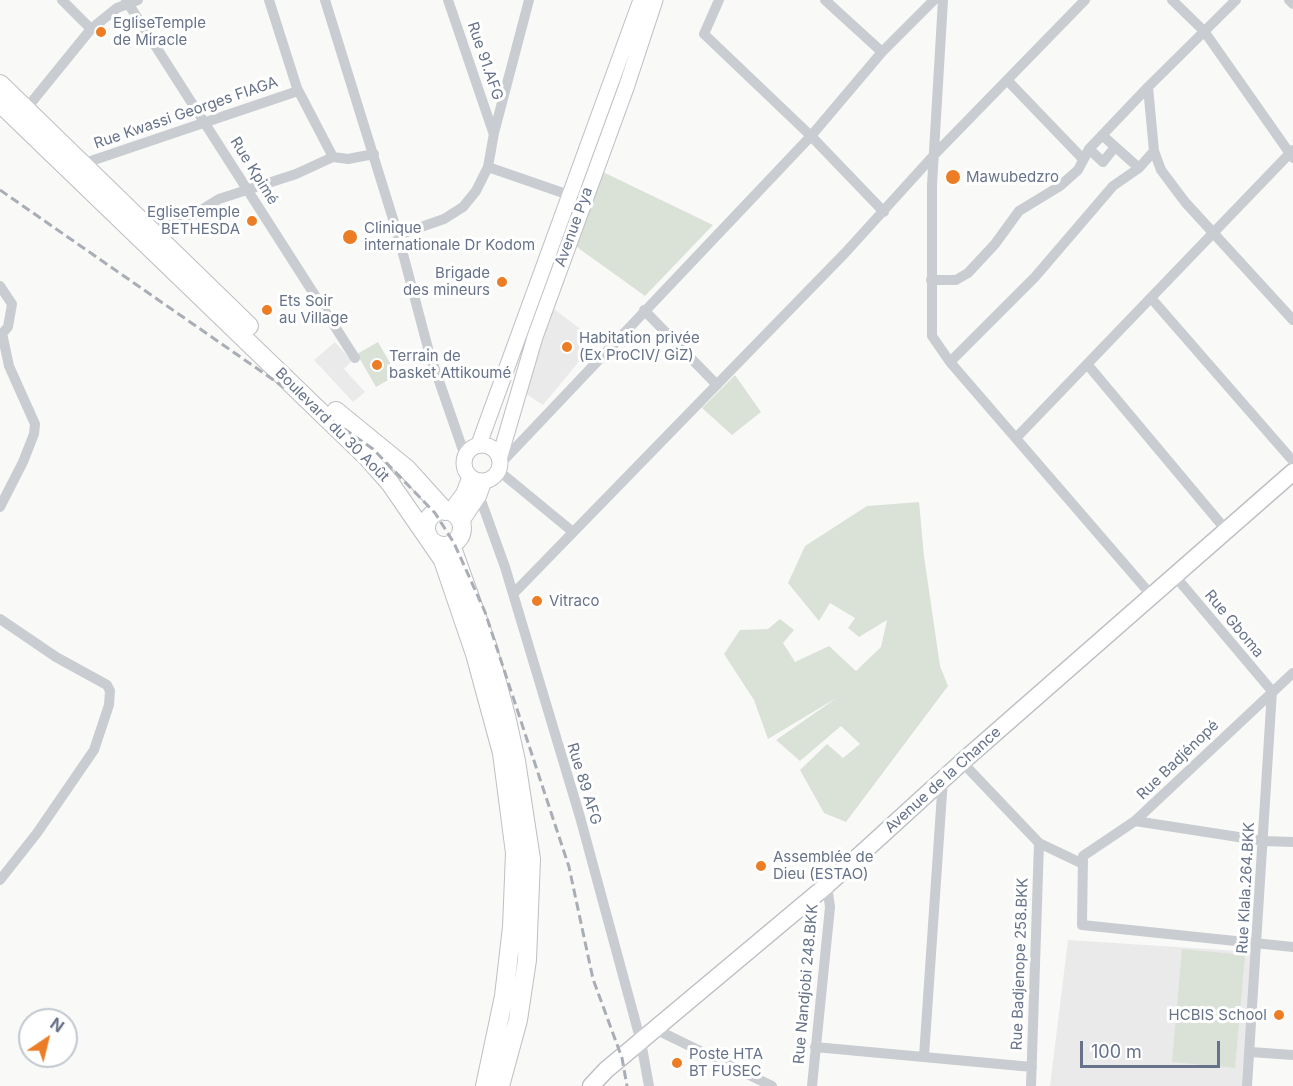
<!DOCTYPE html>
<html>
<head>
<meta charset="utf-8">
<style>
  body { margin:0 }
  #map { position:relative; width:1293px; height:1086px; overflow:hidden; background:#f9faf7; font-family:Inter,sans-serif }
  canvas { display:block }
  .north { position:absolute; left:18px; top:1008px; width:60px; height:60px; box-sizing:border-box; background:#fff; border:2px solid #c2c7d0; border-radius:50%; rotate:35deg; font-size:16px; font-weight:700; line-height:24px; text-align:center; color:#67738a }
  .north::after { content:''; display:block; margin:auto; width:21px; height:27px; background:#ec7d25; clip-path:polygon(50% 0,100% 100%,50% 72%,0 100%) }
  .scale { position:absolute; left:1080px; top:1041px; width:140px; height:27px; box-sizing:border-box; border:3px solid #67738a; border-top:0; padding-left:8px; font-size:18px; line-height:21px; white-space:nowrap; color:#67738a; -webkit-text-stroke:4px #fff; paint-order:stroke }
</style>
</head>
<body>
<div id="map">
<canvas width="1293" height="1086"></canvas>
<div class="north">N</div>
<div class="scale">100 m</div>
</div>
<script>
const c = document.querySelector('canvas').getContext('2d');
c.lineJoin = 'round';
function paint(path, color) { c.fillStyle = color; c.fill(path, 'evenodd'); }
const poly = rows => new Path2D(rows.map(r => 'M' + r).join(''));
function stroke(path, color, width, dash) { c.strokeStyle = color; c.lineWidth = width; c.lineCap = dash ? 'butt' : 'round'; c.setLineDash(dash || []); c.stroke(path); }
function label(font, color, halo, rows, align = 'center') {
  c.font = font + ' Inter,sans-serif'; c.lineWidth = 6; c.setLineDash([]); c.textBaseline = 'middle'; c.strokeStyle = halo; c.fillStyle = color; for (const [text, x, y, turn = 0] of rows) {
    c.save(); c.translate(x, y); c.rotate((+turn || 0) * Math.PI / 180); c.textAlign = isNaN(turn) ? turn : align; if (halo) c.strokeText(text, 0, 0); c.fillText(text, 0, 0); c.restore();
  }
}
paint(poly([
  [554,309,596,341,543,405,523,392],
  [335,342,352,361,344,369,365,392,353,402,314,360],
  [1068,940,1254,952,1243,1086,1050,1086]
]), '#eaeaea');
paint(poly([
  [603,172,713,225,645,296,574,245],
  [378,342,397,375,376,387,357,354],
  [735,375,761,412,732,435,702,408],
  [919,502,924,556,940,666,948,686,846,822,824,813,800,770,827,744,843,758,860,744,841,726,800,761,776,740,838,697,768,739,754,700,724,654,740,630,768,629,780,619,794,630,783,643,795,662,829,646,856,671,881,647,887,620,859,637,848,628,855,618,830,603,819,621,788,583,805,546,867,506],
  [1182,949,1245,955,1235,1068,1172,1062]
]), '#dae2d8');
const secondary = poly([
  [479,444,641,0],
  '464 463a18 18 0 1 1 36 0a18 18 0 1 1-36 0Z',
  [500,456,535,337,626,88,655,0],
  [450,512,464,493,470,477],
  [461,522,479,495,484,481]
]);
const primary = poly([
  [591,1086,606,1070,827,885,962,762,1293,472]
]);
const trunk = poly([
  [0,84,249,326],
  [0,103,367,457,390,483,443,560,475,654,502,753,515,853,512,927,504,996,485,1086],
  [336,411,407,469,445,511],
  '426 528a18 18 0 1 1 36 0a18 18 0 1 1-36 0Z',
  [451,545,487,645,506,716,516,761,531,859,527,960,518,1020,500,1086]
]);
stroke(secondary, '#bec1c7', 17);
stroke(primary, '#bcbfc4', 19);
stroke(trunk, '#bebfc3', 20);
stroke(poly([
  [62,0,91,29],
  [126,0,355,358],
  [269,0,297,88,333,157],
  [325,0,398,235,429,352,465,456],
  [448,0,493,132],
  [719,0,704,34,811,136,884,212],
  [825,0,882,52],
  [943,0,932,185,932,336,950,362,1152,596],
  [1172,0,1204,31,1293,158],
  [1236,0,1148,87,1154,151,1161,170,1185,202,1293,320],
  [1289,0,1293,4],
  [1008,81,1082,158],
  [26,109,91,29,117,8,138,0],
  [1102,135,1139,168],
  [1089,149,1103,162,1115,147],
  [82,164,295,92,297,88],
  [488,167,569,195],
  [152,230,190,217,219,199,296,174,333,157,348,159,374,154],
  [398,235,444,219,463,207,476,191,488,167,494,133,529,0],
  [931,280,956,280,968,273,995,244,1019,211,1060,186,1078,170,1089,149,1148,87],
  [0,286,12,304,8,327,0,336],
  [1151,298,1293,461],
  [644,310,717,385],
  [950,362,1035,277,1113,186,1139,168,1154,151],
  [1087,364,1226,530],
  [1016,438,1293,150],
  [501,463,811,136,882,52,934,0],
  [499,471,573,532],
  [479,495,505,567,580,817,641,1042,649,1086],
  [0,507,23,462,34,434,35,424,9,366,2,333],
  [1175,576,1272,691,1247,1086],
  [513,594,845,253,934,155,1085,0],
  [0,619,56,657,107,685,110,691,109,705,94,750,37,833,0,880],
  [1293,673,1135,821,1083,856,1082,925,1293,947],
  [962,762,1039,843,1083,864],
  [1135,821,1264,841,1293,842],
  [657,1030,772,1086],
  [815,1047,1032,1067],
  [1251,1052,1293,1055],
  [924,1056,943,779],
  [812,1086,830,907,827,885],
  [1031,1086,1039,843]
]), '#c9ccd0', 10);
stroke(secondary, '#fff', 15);
stroke(primary, '#fff', 16);
stroke(trunk, '#fff', 18);
stroke(poly([
  [0,190,373,449,435,513,454,543,485,612,569,867,593,979,622,1058,627,1086]
]), '#a9adb5', 3, [9, 4.5]);
for (const [x, y, r, color] of [
  [101,32,6,"#ec7d25"],
  [953,177,8,"#ec7d25"],
  [252,221,6,"#ec7d25"],
  [350,237,8,"#ec7d25"],
  [502,282,6,"#ec7d25"],
  [267,310,6,"#ec7d25"],
  [567,347,6,"#ec7d25"],
  [377,365,6,"#ec7d25"],
  [537,601,6,"#ec7d25"],
  [761,866,6,"#ec7d25"],
  [1279,1015,6,"#ec7d25"],
  [677,1063,6,"#ec7d25"]
]) { const dot = new Path2D(); dot.arc(x, y, r, 0, 2 * Math.PI); c.fillStyle = color; c.fill(dot); stroke(dot, '#fff', 2); }
label('15px', '#67738a', '#fff', [
  ["EgliseTemple",113,23],
  ["de Miracle",113,40],
  ["Mawubedzro",966,177],
  ["EgliseTemple",240,212,"right"],
  ["BETHESDA",240,229,"right"],
  ["Clinique",364,228],
  ["internationale Dr Kodom",364,245],
  ["Brigade",490,273,"right"],
  ["des mineurs",490,290,"right"],
  ["Ets Soir",279,301],
  ["au Village",279,318],
  ["Habitation privée",579,338],
  ["(Ex ProCIV/ GiZ)",579,355],
  ["Terrain de",389,356],
  ["basket Attikoumé",389,373],
  ["Vitraco",549,601],
  ["Assemblée de",773,857],
  ["Dieu (ESTAO)",773,874],
  ["HCBIS School",1267,1015,"right"],
  ["Poste HTA",689,1054],
  ["BT FUSEC",689,1071]
], 'left');
label('15px', '#67738a', '#fff', [
  ["Rue 91.AFG",485,61,71],
  ["Rue Kwassi Georges FIAGA",186,113,-19],
  ["Rue Kpimé",254,171,58],
  ["Avenue Pya",574,227,-70],
  ["Boulevard du 30 Août",332,425,45],
  ["Rue Gboma",1234,624,50],
  ["Rue Badjénopé",1178,760,-44],
  ["Avenue de la Chance",943,780,-42],
  ["Rue 89 AFG",584,784,73],
  ["Rue Klala.264.BKK",1246,888,-87],
  ["Rue Badjenope 258.BKK",1020,964,-88],
  ["Rue Nandjobi 248.BKK",806,984,-85]
]);
</script>
</body>
</html>
